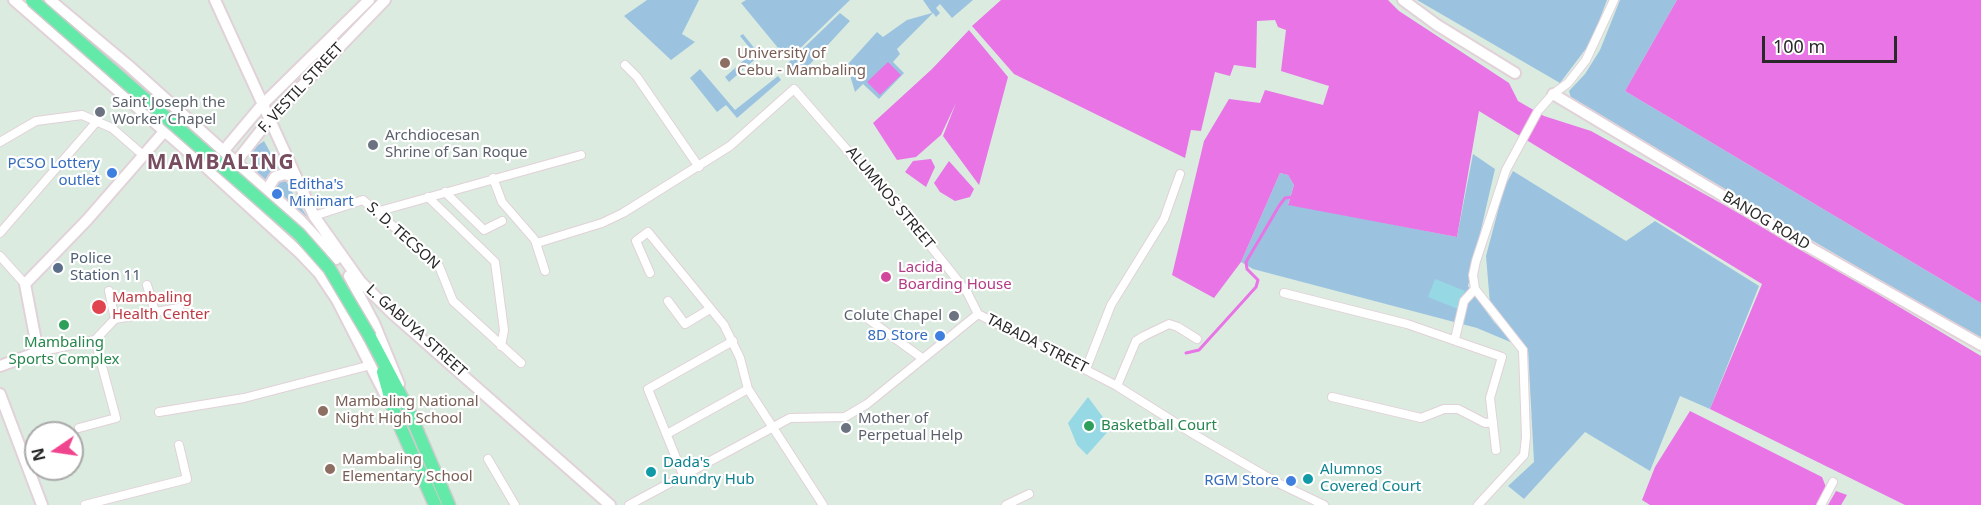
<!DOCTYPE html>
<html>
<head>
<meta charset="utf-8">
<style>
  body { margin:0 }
  #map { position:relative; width:1981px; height:505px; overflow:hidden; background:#dcebe0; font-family:"Noto Sans",sans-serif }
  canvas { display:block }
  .north { position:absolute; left:24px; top:421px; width:60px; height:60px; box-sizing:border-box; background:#fff; border:2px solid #a9a9a9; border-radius:50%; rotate:257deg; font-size:16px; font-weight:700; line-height:24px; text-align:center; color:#292929 }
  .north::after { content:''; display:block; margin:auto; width:21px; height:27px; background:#f0448f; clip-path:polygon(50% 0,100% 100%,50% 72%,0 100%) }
  .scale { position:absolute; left:1762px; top:36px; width:135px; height:27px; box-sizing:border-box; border:3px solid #292929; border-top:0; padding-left:8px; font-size:18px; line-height:21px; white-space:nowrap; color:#292929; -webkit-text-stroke:4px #fff; paint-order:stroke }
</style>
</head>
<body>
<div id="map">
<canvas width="1981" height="505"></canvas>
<div class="north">N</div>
<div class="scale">100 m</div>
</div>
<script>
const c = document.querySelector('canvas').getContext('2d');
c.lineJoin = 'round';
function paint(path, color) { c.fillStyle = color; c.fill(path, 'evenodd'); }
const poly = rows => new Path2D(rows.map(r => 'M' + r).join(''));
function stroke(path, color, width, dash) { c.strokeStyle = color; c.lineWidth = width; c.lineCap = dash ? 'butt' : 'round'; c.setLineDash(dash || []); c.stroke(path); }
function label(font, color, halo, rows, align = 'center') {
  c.font = font + ' "Noto Sans",sans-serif'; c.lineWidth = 4.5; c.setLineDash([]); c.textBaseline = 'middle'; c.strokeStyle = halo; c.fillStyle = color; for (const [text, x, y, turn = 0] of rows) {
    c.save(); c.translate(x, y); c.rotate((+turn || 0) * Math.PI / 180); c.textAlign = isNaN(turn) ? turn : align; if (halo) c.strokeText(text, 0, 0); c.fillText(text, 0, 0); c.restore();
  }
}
paint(poly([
  [647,0,699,0,682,34,695,42,671,60,624,16],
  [746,0,850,0,788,60,741,3],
  [923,0,973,0,952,18,940,4,936,8,940,13,936,17,933,13,897,49,900,54,893,62,904,73,879,99,863,84,855,92,847,65,877,32,883,37,907,20,932,13],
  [1417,0,1607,0,1591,42,1560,83],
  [1620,0,1677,0,1625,91,1981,303,1981,340,1571,98,1569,91,1585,74,1600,50],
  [840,13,850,21,799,76,788,63],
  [743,34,760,55,729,82,725,77,753,52,740,36],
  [700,69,735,110,778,76,781,80,737,118,726,105,717,112,690,78],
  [264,141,297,201,314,228,254,176,250,161,251,150],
  [1473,154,1495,169,1468,286,1494,322,1515,344,1477,328,1253,269,1241,262,1280,173,1288,175,1294,185,1288,204,1457,237],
  [1513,171,1626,241,1655,221,1759,286,1710,409,1680,396,1650,471,1585,432,1524,499,1508,486,1534,462,1528,349,1490,304,1486,256,1504,188]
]), '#9bc3df');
paint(poly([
  [1435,279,1465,291,1458,309,1428,297],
  [1088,397,1111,428,1087,455,1077,445,1068,423]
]), '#97d8e5');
paint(poly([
  [1001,0,1388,0,1399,11,1509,83,1518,101,1544,116,1591,131,1796,245,1981,356,1981,505,1905,505,1710,409,1762,284,1479,111,1457,237,1288,205,1294,185,1288,175,1280,173,1241,262,1214,298,1172,275,1204,141,1229,99,1260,103,1265,90,1323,105,1329,86,1281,71,1286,30,1278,27,1275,20,1257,21,1256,68,1234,65,1230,76,1215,72,1201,131,1191,130,1185,158,1014,74,972,26],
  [1677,0,1981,0,1981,303,1625,91],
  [969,30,1008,77,979,185,943,136,956,103,941,135,916,157,897,160,873,123,932,69],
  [888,62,901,75,880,95,867,82],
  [931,159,935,167,926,187,905,172,913,161],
  [949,161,974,189,970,197,955,201,940,192,934,183],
  [1690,411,1822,477,1826,487,1816,505,1650,505,1642,500,1655,467],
  [1836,491,1847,495,1841,505,1828,505]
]), '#e874e6');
stroke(poly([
  [1186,353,1199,350,1256,287,1258,280,1247,269,1246,262,1279,206,1285,198,1293,197]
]), '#e874e6', 3);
const street = poly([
  [625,65,637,77,699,167],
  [0,142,36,121,82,115,112,128,143,155],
  [493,178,502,202,535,240,545,271],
  [445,192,484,230,502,221],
  [428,197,495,262,504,330,501,346],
  [376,212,581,155],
  [314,216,363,200,439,266,453,301,521,363],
  [0,233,98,120],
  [537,243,602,223,623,213,730,146,794,89,928,243,967,292,978,314],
  [0,256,25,284],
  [650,273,636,241,648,232,724,325,740,358,748,389,823,505],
  [147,285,155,312],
  [109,291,115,319],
  [1284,293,1407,324,1502,357,1490,398,1496,450],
  [668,301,685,324,710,309],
  [978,314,1117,386,1195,435,1276,482,1324,505],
  [864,316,922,358],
  [1455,339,1464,301,1475,289],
  [38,352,95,340,115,319,179,308],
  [1086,369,1111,305,1164,219,1180,174],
  [1117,386,1136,341,1144,336,1169,324,1178,327,1197,339],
  [1332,397,1421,418,1444,409,1458,409,1485,423,1493,422],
  [159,412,244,398,371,365],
  [79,428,116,418,95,340],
  [667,434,748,389],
  [488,459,515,505],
  [683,475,648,389,733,341],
  [85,505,187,479,179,445],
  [629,505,790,418,845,417,867,404,978,314],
  [1006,505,1029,494],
  [1478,505,1524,455,1526,437,1523,350,1475,289,1473,275,1476,261,1506,170,1538,111,1553,94,1568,83,1586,60,1614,0],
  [1821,505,1833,482]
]);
const secondary = poly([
  [14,0,208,169,300,253,319,273,337,300,387,398],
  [50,0,129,66,299,219,336,259],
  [215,0,314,216,360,281,392,313,610,505],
  [1403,0,1437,25,1515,73],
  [1553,94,1800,242,1981,345],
  [220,155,262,105,369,0],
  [232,167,269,120,385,0],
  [263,196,275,177,284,174,296,177],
  [349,276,374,323,399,384],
  [0,366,38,352,25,284,87,220,169,126],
  [0,394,42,505]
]);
const primary = poly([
  [370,337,408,409,449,505],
  [383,372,395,415,435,505]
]);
stroke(street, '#e1d1d8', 10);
stroke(secondary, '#e1d1d8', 14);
stroke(primary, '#ccc', 15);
stroke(street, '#fff', 8);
stroke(secondary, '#fff', 10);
stroke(primary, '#63e9a8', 12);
const primaryBridge = poly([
  [32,0,299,234,329,268,370,337]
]);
stroke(primaryBridge, '#ccc', 15, []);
stroke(primaryBridge, '#63e9a8', 12);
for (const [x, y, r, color] of [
  [725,63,6,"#8d6e63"],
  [100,112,6,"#6b7280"],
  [373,145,6,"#6b7280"],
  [112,173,6,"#3f7fe0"],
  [277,194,6,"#3f7fe0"],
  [58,268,6,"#5c6f8a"],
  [886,277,6,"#d1479c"],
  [99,307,8,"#e0444e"],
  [954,316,6,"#6b7280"],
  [64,325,6,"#2e9e5b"],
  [940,336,6,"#3f7fe0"],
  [323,411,6,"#8d6e63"],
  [1089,426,6,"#2e9e5b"],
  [846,428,6,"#6b7280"],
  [330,469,6,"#8d6e63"],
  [651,472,6,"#0f9aa8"],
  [1308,479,6,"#0f9aa8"],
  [1291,481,6,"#3f7fe0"]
]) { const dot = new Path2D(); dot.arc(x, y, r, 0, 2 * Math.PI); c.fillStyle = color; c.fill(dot); stroke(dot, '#fff', 2); }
label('15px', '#785e54', '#fff', [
  ["University of",737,54],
  ["Cebu - Mambaling",737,71],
  ["Mambaling National",335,402],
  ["Night High School",335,419],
  ["Mambaling",342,460],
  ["Elementary School",342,477]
], 'left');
label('15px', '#292929', '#fff', [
  ["F. VESTIL STREET",301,88,-47],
  ["ALUMNOS STREET",890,198,50],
  ["BANOG ROAD",1766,221,31],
  ["S. D. TECSON",403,236,42],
  ["L. GABUYA STREET",416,331,42],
  ["TABADA STREET",1037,344,27]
]);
label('15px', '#5b616d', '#fff', [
  ["Saint Joseph the",112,103],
  ["Worker Chapel",112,120],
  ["Archdiocesan",385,136],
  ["Shrine of San Roque",385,153],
  ["Colute Chapel",942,316,"right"],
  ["Mother of",858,419],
  ["Perpetual Help",858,436]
], 'left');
label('15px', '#366cbe', '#fff', [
  ["PCSO Lottery",100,164],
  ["outlet",100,181],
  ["Editha's",289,185,"left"],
  ["Minimart",289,202,"left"],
  ["8D Store",928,336],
  ["RGM Store",1279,481]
], 'right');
label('15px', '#4e5e75', '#fff', [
  ["Police",70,259],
  ["Station 11",70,276]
], 'left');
label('15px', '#b23c85', '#fff', [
  ["Lacida",898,268],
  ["Boarding House",898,285]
], 'left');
label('15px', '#be3a42', '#fff', [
  ["Mambaling",112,298],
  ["Health Center",112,315]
], 'left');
label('15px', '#27864d', '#fff', [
  ["Mambaling",64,343],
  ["Sports Complex",64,360],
  ["Basketball Court",1101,426,"left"]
]);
label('15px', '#0d838f', '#fff', [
  ["Dada's",663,463],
  ["Laundry Hub",663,480],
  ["Alumnos",1320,470],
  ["Covered Court",1320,487]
], 'left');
c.letterSpacing = '1.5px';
label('bold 21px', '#774c5f', '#fff', [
  ["MAMBALING",221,163]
]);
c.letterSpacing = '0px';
</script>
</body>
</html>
